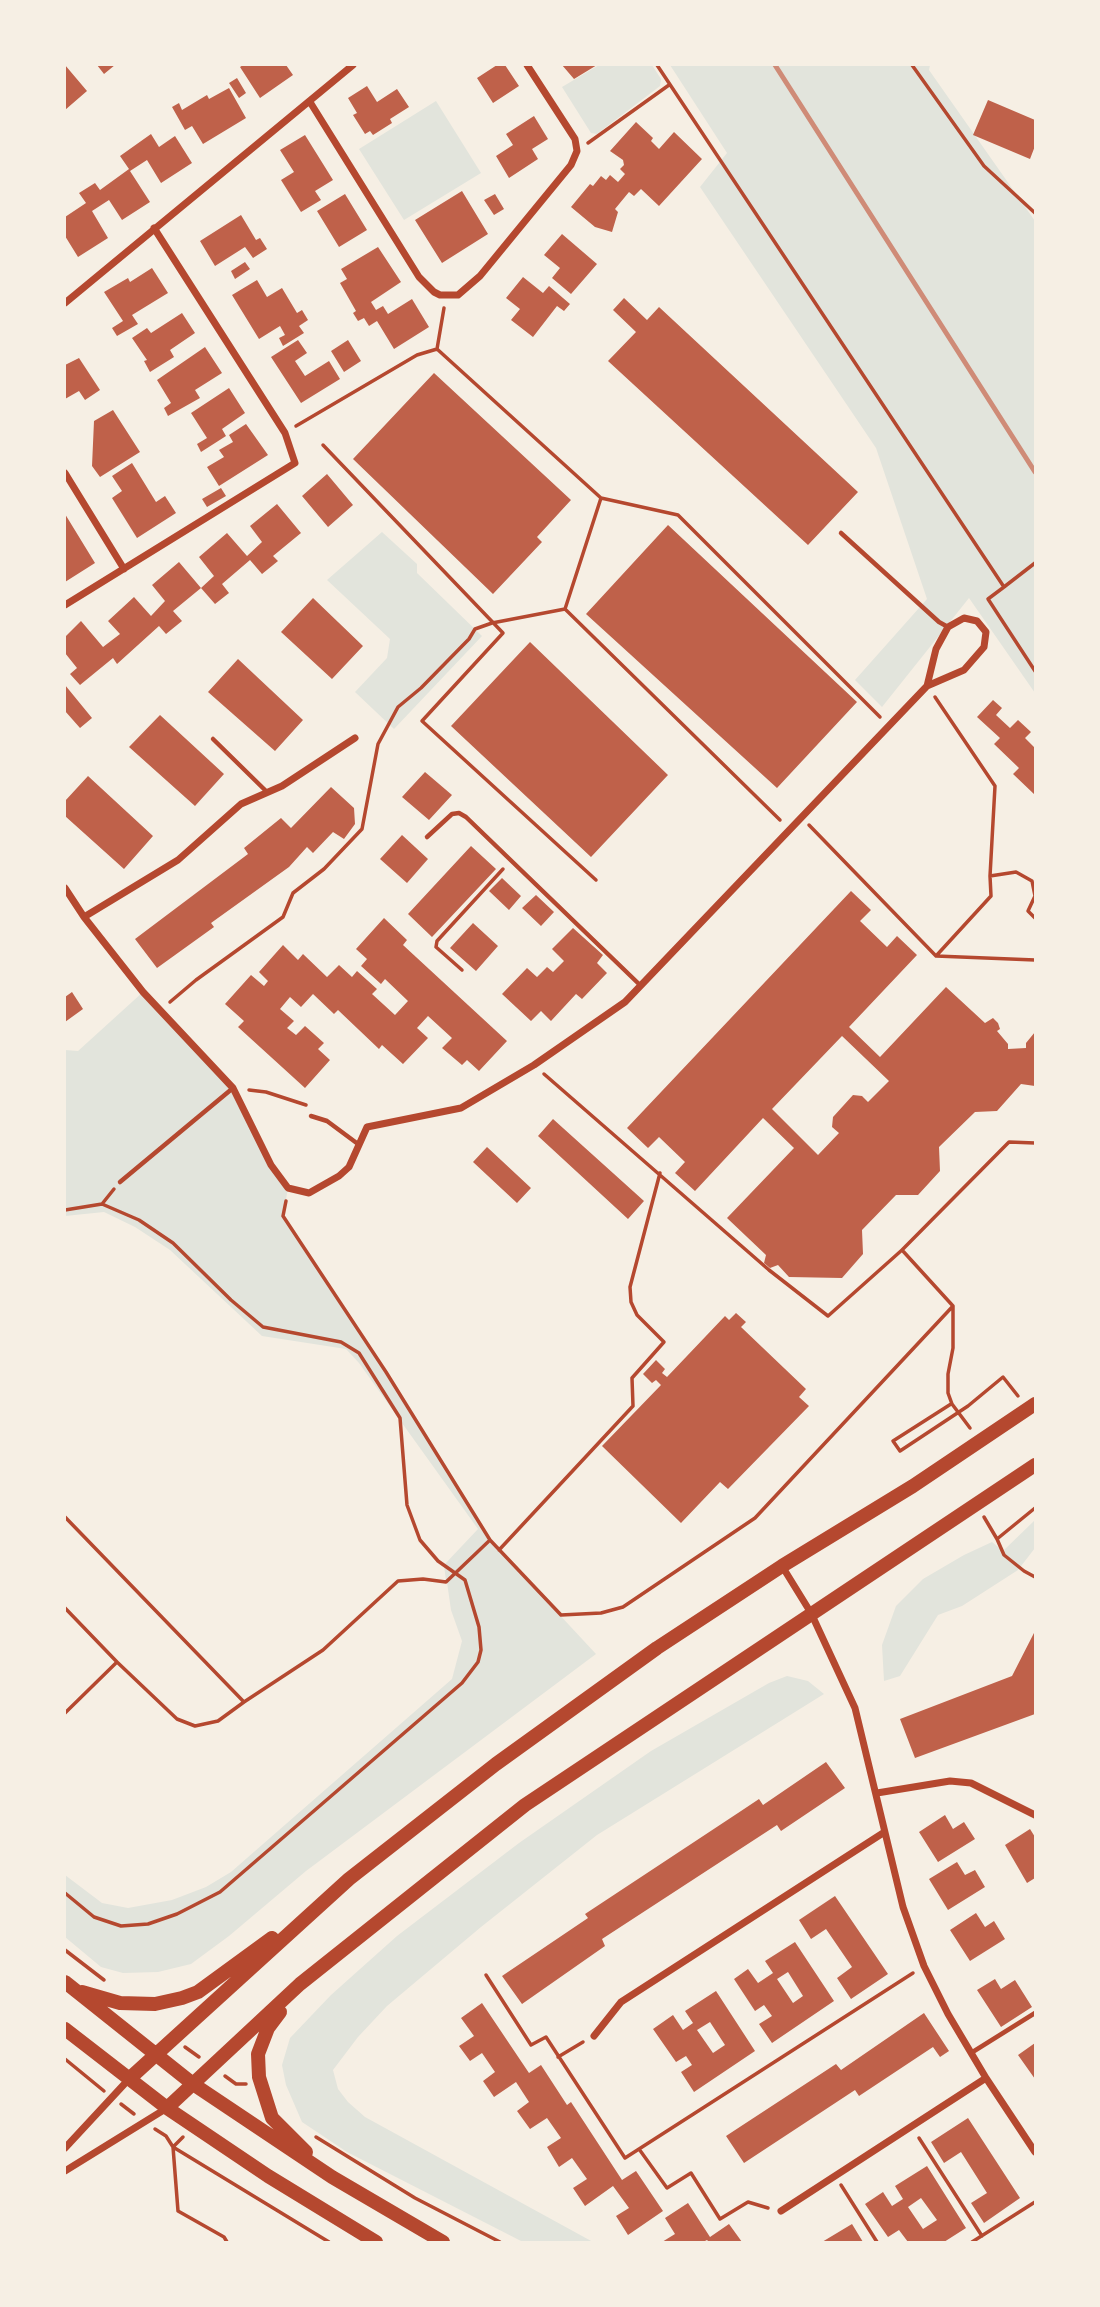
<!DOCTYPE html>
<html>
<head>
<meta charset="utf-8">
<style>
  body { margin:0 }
  #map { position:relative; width:1100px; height:2307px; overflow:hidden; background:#f6efe4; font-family:"Roboto Condensed",sans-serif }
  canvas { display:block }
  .frame { position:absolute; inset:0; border:66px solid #f6efe4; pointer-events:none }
</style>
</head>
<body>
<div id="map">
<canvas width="1100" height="2307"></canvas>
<div class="frame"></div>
</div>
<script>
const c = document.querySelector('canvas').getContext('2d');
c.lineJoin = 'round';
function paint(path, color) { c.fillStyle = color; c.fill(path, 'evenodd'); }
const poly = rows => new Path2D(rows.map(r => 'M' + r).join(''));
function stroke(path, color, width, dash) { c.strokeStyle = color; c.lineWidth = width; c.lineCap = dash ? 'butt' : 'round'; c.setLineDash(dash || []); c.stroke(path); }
paint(poly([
  [599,65,652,65,661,79,660,86,597,134,591,133,562,87],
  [670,65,930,65,929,70,1035,221,1035,693,969,598,882,707,855,680,927,599,876,448,700,187,727,153],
  [436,101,481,173,404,220,359,149],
  [382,532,417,564,417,573,482,636,394,729,355,692,387,658,390,639,327,580],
  [143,992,233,1088,271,1165,288,1188,283,1216,386,1372,490,1539,446,1581,444,1565,478,1529,359,1363,346,1349,262,1336,170,1250,135,1227,104,1212,65,1216,65,1050,78,1051],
  [1035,1520,1035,1548,1018,1570,962,1606,938,1615,900,1676,884,1681,882,1645,896,1606,923,1579,964,1555,992,1542,1003,1551],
  [491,1541,596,1654,306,1871,229,1936,191,1964,158,1972,123,1973,101,1967,65,1937,65,1875,102,1903,128,1908,172,1900,206,1887,231,1872,452,1679,462,1641,451,1610,447,1582],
  [787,1676,808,1681,824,1694,597,1835,481,1927,387,2006,358,2037,333,2070,338,2089,348,2102,365,2117,593,2242,523,2242,347,2152,302,2122,286,2085,282,2065,290,2038,331,1995,397,1936,519,1843,651,1751,769,1683]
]), '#e2e4dc');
paint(poly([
  [65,65,87,91,65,110],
  [97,65,115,65,104,74],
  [243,65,286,65,293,75,260,98,240,67],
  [497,65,505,65,519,86,493,103,477,78],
  [562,65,597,65,574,79],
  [237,78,246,93,239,98,229,83],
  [367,86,377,102,397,89,409,107,390,119,392,123,373,135,370,131,365,134,353,115,357,113,348,98],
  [229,88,246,118,203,144,192,126,185,130,172,107,179,103,182,110,207,95,209,99],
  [988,100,1035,120,1035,146,1030,159,973,135],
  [534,116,548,139,532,149,538,159,509,178,496,156,513,145,506,134],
  [636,122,653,138,651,141,659,149,674,132,702,159,659,206,641,189,634,196,629,192,615,209,618,212,612,232,595,227,571,207,590,184,593,186,601,176,606,180,610,175,618,182,625,174,620,169,624,165,623,160,610,151],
  [151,134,159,147,175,136,192,163,161,183,147,160,130,171,150,202,122,220,109,200,92,211,108,238,78,257,65,236,65,217,86,203,79,193,95,183,100,190,129,169,120,156],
  [305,135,333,180,315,191,321,200,301,212,281,180,294,172,280,150],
  [462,191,488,234,442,263,415,220],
  [345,194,367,230,339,247,317,211],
  [495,194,504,209,494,215,484,200],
  [241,215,256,240,260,238,267,249,253,258,245,247,215,266,200,241],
  [562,234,597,264,571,294,552,278,560,268,544,255],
  [378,247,401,282,371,302,376,310,383,306,388,314,412,299,429,327,394,349,377,321,369,326,364,318,358,321,353,313,356,311,340,283,347,279,341,269],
  [245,262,250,269,235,279,231,271],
  [152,268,168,293,132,315,138,324,117,336,112,328,123,321,104,292,128,278,130,282],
  [523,277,543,293,549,286,570,304,564,311,557,306,533,337,511,320,520,309,506,298],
  [257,280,267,297,282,288,297,313,302,310,308,320,299,326,304,333,283,346,279,338,285,335,280,326,259,339,232,295],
  [624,298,647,320,659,307,858,492,808,545,608,361,636,332,613,310],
  [182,313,195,333,170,350,174,357,150,372,144,361,147,360,132,338,147,328,151,333],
  [298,340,307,353,295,361,305,376,329,361,340,379,301,403,271,357],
  [348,340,361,361,344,372,331,351],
  [205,347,222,373,195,390,200,398,168,416,164,408,171,403,157,380],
  [79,358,100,390,85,400,79,391,65,399,65,365],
  [434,373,571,500,537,537,542,542,493,594,353,459],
  [229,388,245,413,222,429,226,436,201,452,197,444,207,438,191,413],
  [113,410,140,452,100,477,92,466,94,421],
  [246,424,268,455,219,486,207,467,224,457,219,450,233,442,229,435],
  [132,463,156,502,165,496,176,513,137,538,112,498,122,491,112,476],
  [327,474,353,505,328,527,302,496],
  [221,488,226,496,207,507,202,499],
  [277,504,301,533,273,556,278,561,262,574,250,560,222,584,229,593,215,604,201,588,214,576,199,557,227,533,247,556,262,542,250,526],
  [65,514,95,563,65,582],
  [668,525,857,702,777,788,586,614],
  [179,562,201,588,173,611,182,621,166,634,159,626,117,664,113,658,80,685,70,674,77,668,65,653,65,637,81,621,103,647,120,634,108,621,134,597,151,616,165,601,152,585],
  [313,598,363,646,332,679,281,632],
  [530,642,668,775,591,857,451,726],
  [238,659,303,720,275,751,208,692],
  [65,685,92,718,80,728,65,711],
  [993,700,1002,708,996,715,1010,728,1018,720,1031,732,1025,738,1035,748,1035,795,1013,774,1019,768,994,744,1000,738,977,717],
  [160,715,224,774,195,806,129,747],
  [425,772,452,795,429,820,402,797],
  [88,776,153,836,124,869,65,816,65,801],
  [331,787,354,808,355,824,344,839,333,832,313,853,307,847,289,867,211,923,214,927,157,968,135,939,248,854,244,848,281,818,291,828],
  [402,835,428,859,407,883,380,859],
  [471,846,496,869,432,937,408,914],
  [502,878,521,896,509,910,489,891],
  [851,891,871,910,860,921,887,947,897,936,917,955,849,1027,880,1057,946,987,985,1023,993,1018,998,1023,1000,1029,997,1031,1008,1044,1008,1049,1026,1048,1026,1043,1035,1032,1035,1086,1021,1084,997,1111,975,1112,939,1147,940,1171,918,1195,896,1195,862,1230,863,1254,842,1278,789,1277,778,1265,770,1268,764,1263,766,1255,727,1218,794,1148,763,1118,695,1191,675,1173,685,1162,659,1137,648,1148,627,1128],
  [842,1036,889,1081,868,1102,862,1096,853,1095,833,1117,832,1127,839,1133,818,1155,772,1109],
  [536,895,554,912,541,926,522,908],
  [384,918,407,940,403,945,507,1041,479,1071,467,1060,462,1065,442,1048,452,1038,428,1016,417,1028,428,1038,403,1064,382,1045,379,1049,338,1010,334,1014,313,994,301,1007,290,997,280,1009,294,1021,287,1028,296,1035,305,1026,324,1043,318,1049,330,1060,305,1088,238,1027,244,1021,225,1004,251,975,264,986,268,981,259,972,283,945,298,960,303,954,327,977,339,965,352,977,357,971,377,989,372,994,395,1015,408,1001,385,979,381,984,361,966,367,959,356,949],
  [473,923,498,946,476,971,450,948],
  [573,928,603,955,597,963,607,973,582,999,576,994,551,1021,541,1011,531,1021,502,994,527,968,537,977,547,967,553,972,564,961,552,949],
  [72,992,83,1009,65,1022,65,997],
  [553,1119,644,1201,628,1219,538,1136],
  [487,1147,531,1188,517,1203,473,1162],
  [736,1313,746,1322,741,1327,806,1389,799,1397,809,1406,728,1489,720,1482,681,1523,602,1446,661,1385,656,1380,652,1383,643,1374,656,1360,665,1369,662,1373,667,1377,725,1316,729,1320],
  [1035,1631,1035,1714,915,1758,900,1719,1012,1676],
  [826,1762,845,1788,781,1831,777,1825,602,1939,605,1946,522,2004,502,1976,588,1918,585,1914,738,1813,759,1799,763,1805],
  [945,1815,953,1829,964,1822,975,1839,938,1862,919,1832],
  [1030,1829,1035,1837,1035,1878,1027,1883,1005,1845],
  [957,1862,965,1875,975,1870,985,1887,948,1910,929,1879],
  [835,1896,888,1974,851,1999,837,1978,852,1967,826,1929,811,1939,799,1920],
  [976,1913,985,1927,994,1921,1005,1939,970,1961,950,1930],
  [795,1942,834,2001,772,2043,759,2024,772,2016,764,2005,755,2011,734,1979,748,1969,758,1983,773,1973,765,1961],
  [788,1972,803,1996,793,2003,777,1979],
  [995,1979,1001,1989,1015,1980,1032,2007,1001,2027,977,1990],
  [716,1991,755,2051,694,2092,681,2072,692,2065,686,2056,676,2062,653,2029,673,2015,683,2030,693,2023,685,2011],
  [710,2022,725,2045,713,2053,697,2030],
  [482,2003,529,2073,541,2065,567,2105,571,2102,622,2180,636,2171,663,2211,628,2235,616,2216,629,2208,613,2186,585,2206,573,2188,587,2179,572,2158,559,2167,547,2147,561,2138,547,2118,530,2129,517,2111,529,2102,516,2082,494,2097,483,2081,495,2072,482,2053,470,2061,459,2046,474,2036,461,2018],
  [924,2013,949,2051,940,2057,933,2047,859,2096,855,2090,744,2163,726,2136,836,2064,841,2070],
  [1035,2043,1035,2079,1018,2055],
  [968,2118,1020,2198,984,2223,971,2203,987,2193,961,2152,944,2163,931,2142],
  [927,2166,966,2228,944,2242,908,2242,899,2230,888,2237,865,2204,883,2192,892,2206,903,2199,895,2186],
  [921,2198,937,2220,923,2229,908,2207],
  [688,2203,710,2237,729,2224,742,2242,709,2242,707,2240,703,2242,662,2242,675,2234,665,2218],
  [852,2224,863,2242,822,2242]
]), '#bf614a');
stroke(poly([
  [657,65,1004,587,988,599,1035,671],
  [912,65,984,166,1035,213],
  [588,143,669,85],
  [437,349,601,498],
  [296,426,417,355,437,349,444,308],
  [323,445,503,633,422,721,596,880],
  [1004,587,1035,563],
  [565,609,601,498,678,515,880,717],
  [935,697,995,786,990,876,991,896,936,956],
  [809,825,936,956,1035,960],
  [990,876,1016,872,1032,881,1035,896,1028,911,1035,918],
  [462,970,436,947,437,941,503,869],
  [170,1002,196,980,283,917,293,893,324,869,362,829,378,744,398,707,421,688,469,639,475,629,492,623,565,609,780,820],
  [544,1074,769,1270,828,1316,902,1250],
  [249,1090,266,1092,306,1105],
  [286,1201,283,1216,386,1372,490,1540,561,1615,601,1613,623,1607,755,1518,953,1306],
  [102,1204,114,1189],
  [65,1210,102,1204,139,1220,173,1243,231,1300,263,1327,341,1342,359,1353,400,1418,407,1505,420,1540,438,1561,465,1580,479,1627,481,1650,478,1662,462,1683,220,1892,177,1914,148,1924,121,1926,94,1917,65,1893],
  [951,1404,893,1441,900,1451,968,1406,1003,1377,1018,1396],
  [970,1428,952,1404,948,1393,948,1374,953,1348,953,1306,902,1250,1009,1142,1035,1143],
  [65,1517,244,1702,323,1650,398,1581,423,1579,446,1582,490,1540],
  [984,1517,997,1539,1035,1508],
  [997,1539,1004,1555,1024,1571,1035,1577],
  [499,1550,633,1406,632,1378,664,1342,637,1315,631,1302,630,1287,660,1173],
  [65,1608,117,1662],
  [65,1713,117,1662,177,1719,195,1726,218,1721,244,1702],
  [65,1950,104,1980],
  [486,1975,531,2045,546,2037,625,2158,913,1973],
  [185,2047,199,2057],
  [558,2057,583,2042],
  [65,2059,104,2091],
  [225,2076,236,2084,246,2084],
  [121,2104,134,2114],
  [155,2129,166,2136,173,2147,329,2242],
  [183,2137,173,2147,178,2211,224,2237,227,2242],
  [316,2137,415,2198,500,2242],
  [919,2138,982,2236],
  [639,2149,667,2188,691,2173,720,2219,748,2202,768,2208],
  [841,2185,877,2242],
  [972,2242,1035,2202]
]), '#b5482f', 3.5);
stroke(poly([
  [841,533,939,622,948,627],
  [213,739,267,792],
  [427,837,452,814,459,813,466,817,640,985],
  [311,1116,327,1121,358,1144],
  [120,1182,233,1088],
  [971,2053,1035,2013]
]), '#b5482f', 4.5);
stroke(poly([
  [310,102,419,277,434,292,440,295,458,295,480,276,571,165,577,151,575,139,527,65],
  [65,303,353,65],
  [65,473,124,569],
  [65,605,295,463,285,433,154,228],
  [65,888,84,917,143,992,233,1088,271,1165,288,1188,309,1193,339,1176,349,1167,367,1127,461,1108,534,1065,625,1002,927,686,964,670,984,647,986,632,977,621,964,618,948,627,936,649,927,686],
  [84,917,178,860,241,804,282,786,355,738],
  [782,1566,811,1613,855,1708,903,1907,924,1966,948,2014,986,2078,1035,2152],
  [877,1793,950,1781,971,1783,1035,1815],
  [594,2036,621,2002,883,1833],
  [65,2148,129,2079],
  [65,2171,167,2108],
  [781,2211,986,2078]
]), '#b5482f', 7);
stroke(poly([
  [65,1982,193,2084,332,2177,443,2242],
  [82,1992,120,2003,155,2004,182,1998,198,1992,272,1938],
  [280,2012,268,2028,258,2054,259,2077,272,2118,306,2152],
  [65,2029,167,2108,268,2176,376,2242],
  [129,2079,349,1879,496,1764,657,1648,782,1566,913,1486,1035,1404],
  [167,2108,300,1984,525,1805,1035,1465]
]), '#b5482f', 14);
stroke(poly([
  [775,65,1035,472]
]), '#cf8b77', 5);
</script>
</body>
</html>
